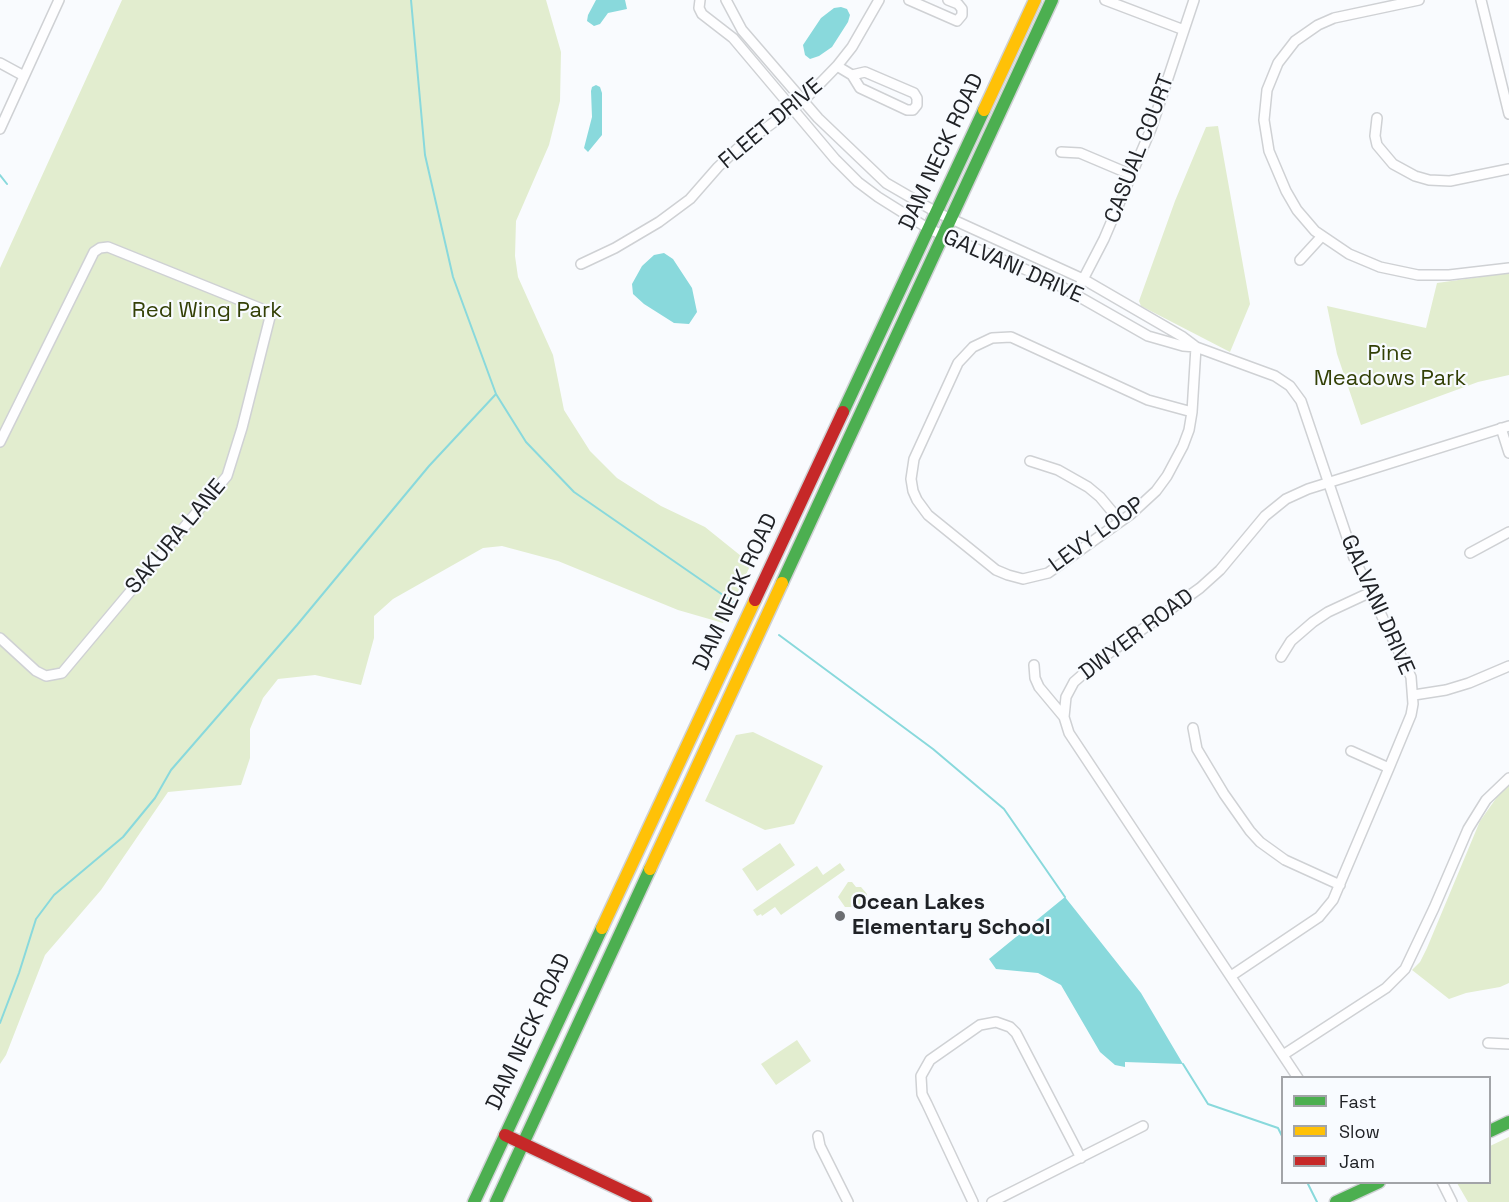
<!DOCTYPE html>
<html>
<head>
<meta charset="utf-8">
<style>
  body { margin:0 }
  #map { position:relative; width:1509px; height:1202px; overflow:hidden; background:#f9fbfe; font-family:"Space Grotesk",sans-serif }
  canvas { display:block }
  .legend { position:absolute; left:1281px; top:1076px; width:210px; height:108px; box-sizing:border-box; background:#f8fbff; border:2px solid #a2a4a8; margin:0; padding:8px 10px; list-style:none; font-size:18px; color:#202226 }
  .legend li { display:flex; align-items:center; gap:12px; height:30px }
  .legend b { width:30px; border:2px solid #a2a4a8 }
</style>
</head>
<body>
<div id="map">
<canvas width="1509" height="1202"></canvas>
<ul class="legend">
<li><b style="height:8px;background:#4caf50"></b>Fast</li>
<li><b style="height:8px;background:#ffc107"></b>Slow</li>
<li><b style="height:8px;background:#c62828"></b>Jam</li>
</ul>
</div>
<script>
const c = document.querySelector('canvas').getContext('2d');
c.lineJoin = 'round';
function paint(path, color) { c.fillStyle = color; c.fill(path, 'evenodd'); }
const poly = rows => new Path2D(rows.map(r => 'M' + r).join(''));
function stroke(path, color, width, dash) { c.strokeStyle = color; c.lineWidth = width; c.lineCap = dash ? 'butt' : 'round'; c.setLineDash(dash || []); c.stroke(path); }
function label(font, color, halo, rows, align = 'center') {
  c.font = font + ' "Space Grotesk",sans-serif'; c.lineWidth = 4.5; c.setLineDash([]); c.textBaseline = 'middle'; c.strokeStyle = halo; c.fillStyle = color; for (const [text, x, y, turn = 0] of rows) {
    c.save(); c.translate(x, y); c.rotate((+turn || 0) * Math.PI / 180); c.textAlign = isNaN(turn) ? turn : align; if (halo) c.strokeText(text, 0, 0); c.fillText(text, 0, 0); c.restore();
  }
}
paint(poly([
  [122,0,546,0,561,52,560,101,549,145,516,221,515,256,518,277,553,355,564,410,590,451,617,478,661,506,705,527,751,564,723,623,678,610,558,561,502,546,483,548,393,599,374,616,374,638,361,685,315,675,278,679,263,698,250,729,250,758,241,785,168,792,101,890,45,955,6,1055,0,1064,0,268],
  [1218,126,1250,304,1230,352,1141,306,1139,301,1175,201,1206,127],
  [1509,273,1509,375,1478,382,1361,425,1337,354,1327,306,1426,328,1437,283],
  [753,732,823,766,794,824,765,830,705,801,736,735],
  [1509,785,1509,983,1500,987,1466,993,1449,999,1412,970,1420,962,1427,948,1480,821,1497,797],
  [780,843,795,865,757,891,742,869],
  [840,863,845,870,781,915,775,907,762,916,761,914,757,916,753,910,817,866,823,875],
  [848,882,852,882,856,887,861,887,867,894,866,903,861,907,845,907,838,897],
  [797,1040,811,1061,776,1085,761,1064],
  [1509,1137,1509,1202,1468,1202,1457,1183,1490,1182,1490,1146]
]), '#e2edcf');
paint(poly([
  [596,0,625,0,627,9,608,13,600,24,594,26,587,21,588,15],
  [841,7,847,9,850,15,848,22,832,47,819,56,810,59,805,55,803,45,821,18,834,8],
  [596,85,600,87,602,93,602,135,588,152,584,148,592,117,591,91,592,87],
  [664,253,673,259,692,288,697,312,689,324,674,323,644,304,633,294,632,284,642,266,654,255],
  [1065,897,1141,993,1183,1064,1125,1062,1125,1067,1115,1065,1100,1052,1061,985,1038,973,996,969,989,959]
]), '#89d9dc');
stroke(poly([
  [411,0,425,155,453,277,496,394,526,442,574,492,733,602],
  [0,175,7,184],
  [779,635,933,749,1004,809,1065,897],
  [0,1023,19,973,36,919,54,895,123,837,155,798,171,770,297,625,429,466,496,394],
  [1183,1064,1208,1104,1278,1128,1282,1136],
  [1307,1182,1317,1202]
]), '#89d9dc', 2);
const street = poly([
  [700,0,699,8,702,14,733,38,835,159,858,182,878,197,929,229,1048,279,1148,336,1183,346,1196,347,1275,376,1290,386,1301,401,1354,558,1411,677,1413,704,1411,715,1389,768,1333,900,1319,917,1231,976],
  [726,0,742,30,818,118,886,183,936,212,1083,279,1183,337,1195,346],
  [909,0,957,21,962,15,962,9,958,4,948,0],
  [1105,0,1184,30],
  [1419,0,1334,18,1318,25,1295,41,1278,63,1267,90,1264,120,1269,151,1286,191,1297,210,1315,231,1349,254,1380,267,1418,275,1449,275,1509,268],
  [1481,0,1509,114],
  [0,63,24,76],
  [837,66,852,75,860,88,907,110,913,110,917,105,917,98,914,93,865,72,852,75],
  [1377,118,1375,136,1377,145,1393,164,1415,176,1429,180,1450,181,1509,169],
  [0,129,59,0],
  [1061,152,1080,153,1132,175],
  [1300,260,1322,236],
  [581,264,615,248,659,222,690,199,718,167,737,149,803,101,837,66,852,47,879,0],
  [1076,293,1104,239,1151,129,1194,0],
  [1192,412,1148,400,1011,337,992,338,973,347,958,363,914,459,911,479,913,491,917,500,928,515,996,570,1008,575,1023,579,1048,573,1131,514,1156,491,1167,476,1183,446,1189,430,1192,412,1196,347],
  [1501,428,1509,453],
  [0,442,94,252,100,248,108,247,262,309,270,317,242,428,227,476,62,673,46,676,36,671,0,638],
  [1030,461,1058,470,1088,487,1100,497,1120,521],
  [1470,553,1509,532],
  [1281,657,1291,641,1313,622,1328,612,1371,592],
  [1034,665,1035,678,1039,687,1064,717],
  [1414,695,1446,690,1469,683,1509,666],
  [1193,728,1197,749,1224,794,1250,831,1260,842,1285,860,1340,885],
  [1351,751,1389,768],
  [1488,1043,1509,1044],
  [1283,1055,1386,988,1405,969,1434,908,1468,829,1486,800,1509,778],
  [1298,1078,1069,733,1064,717,1066,697,1074,682,1098,661,1200,588,1220,570,1265,516,1286,499,1308,489,1509,426],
  [818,1136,820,1146,848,1202],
  [1442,1182,1452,1202],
  [973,1202,927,1104,922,1094,921,1076,930,1060,980,1025,996,1022,1010,1027,1016,1033,1081,1158],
  [992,1202,1143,1126]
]);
const fast = poly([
  [843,412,984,110],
  [782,583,1052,0],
  [1490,1131,1509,1122],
  [474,1202,602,928],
  [496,1202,650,869],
  [1336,1202,1379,1182]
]);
const slow = poly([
  [984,110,1035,0],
  [650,869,782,583],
  [602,928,755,600]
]);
const jam = poly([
  [755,600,843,412],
  [505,1135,646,1202]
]);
stroke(street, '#cfd1d4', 12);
stroke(fast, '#cfd1d4', 15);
stroke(slow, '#cfd1d4', 15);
stroke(jam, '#cfd1d4', 15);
stroke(street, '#fefeff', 9);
stroke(fast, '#4caf50', 12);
stroke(slow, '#ffc107', 12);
stroke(jam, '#c62828', 12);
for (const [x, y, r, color] of [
  [840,916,6,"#6c6e72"]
]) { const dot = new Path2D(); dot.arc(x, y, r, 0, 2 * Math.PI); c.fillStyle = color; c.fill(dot); stroke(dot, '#f8fbff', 2); }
label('22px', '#202226', '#f8fbff', [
  ["FLEET DRIVE",771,124,-40],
  ["CASUAL COURT",1140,149,-69],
  ["DAM NECK ROAD",942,152,-65],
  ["GALVANI DRIVE",1013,267,24],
  ["LEVY LOOP",1097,535,-36],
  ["SAKURA LANE",176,537,-50],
  ["DAM NECK ROAD",736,592,-65],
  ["GALVANI DRIVE",1377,605,66],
  ["DWYER ROAD",1137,635,-37],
  ["DAM NECK ROAD",529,1032,-65]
]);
label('22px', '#334006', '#f8fbff', [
  ["Red Wing Park",207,311],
  ["Pine",1390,354],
  ["Meadows Park",1390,379]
]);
label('bold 22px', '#202226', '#f8fbff', [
  ["Ocean Lakes",852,903],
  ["Elementary School",852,928]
], 'left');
</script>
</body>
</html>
